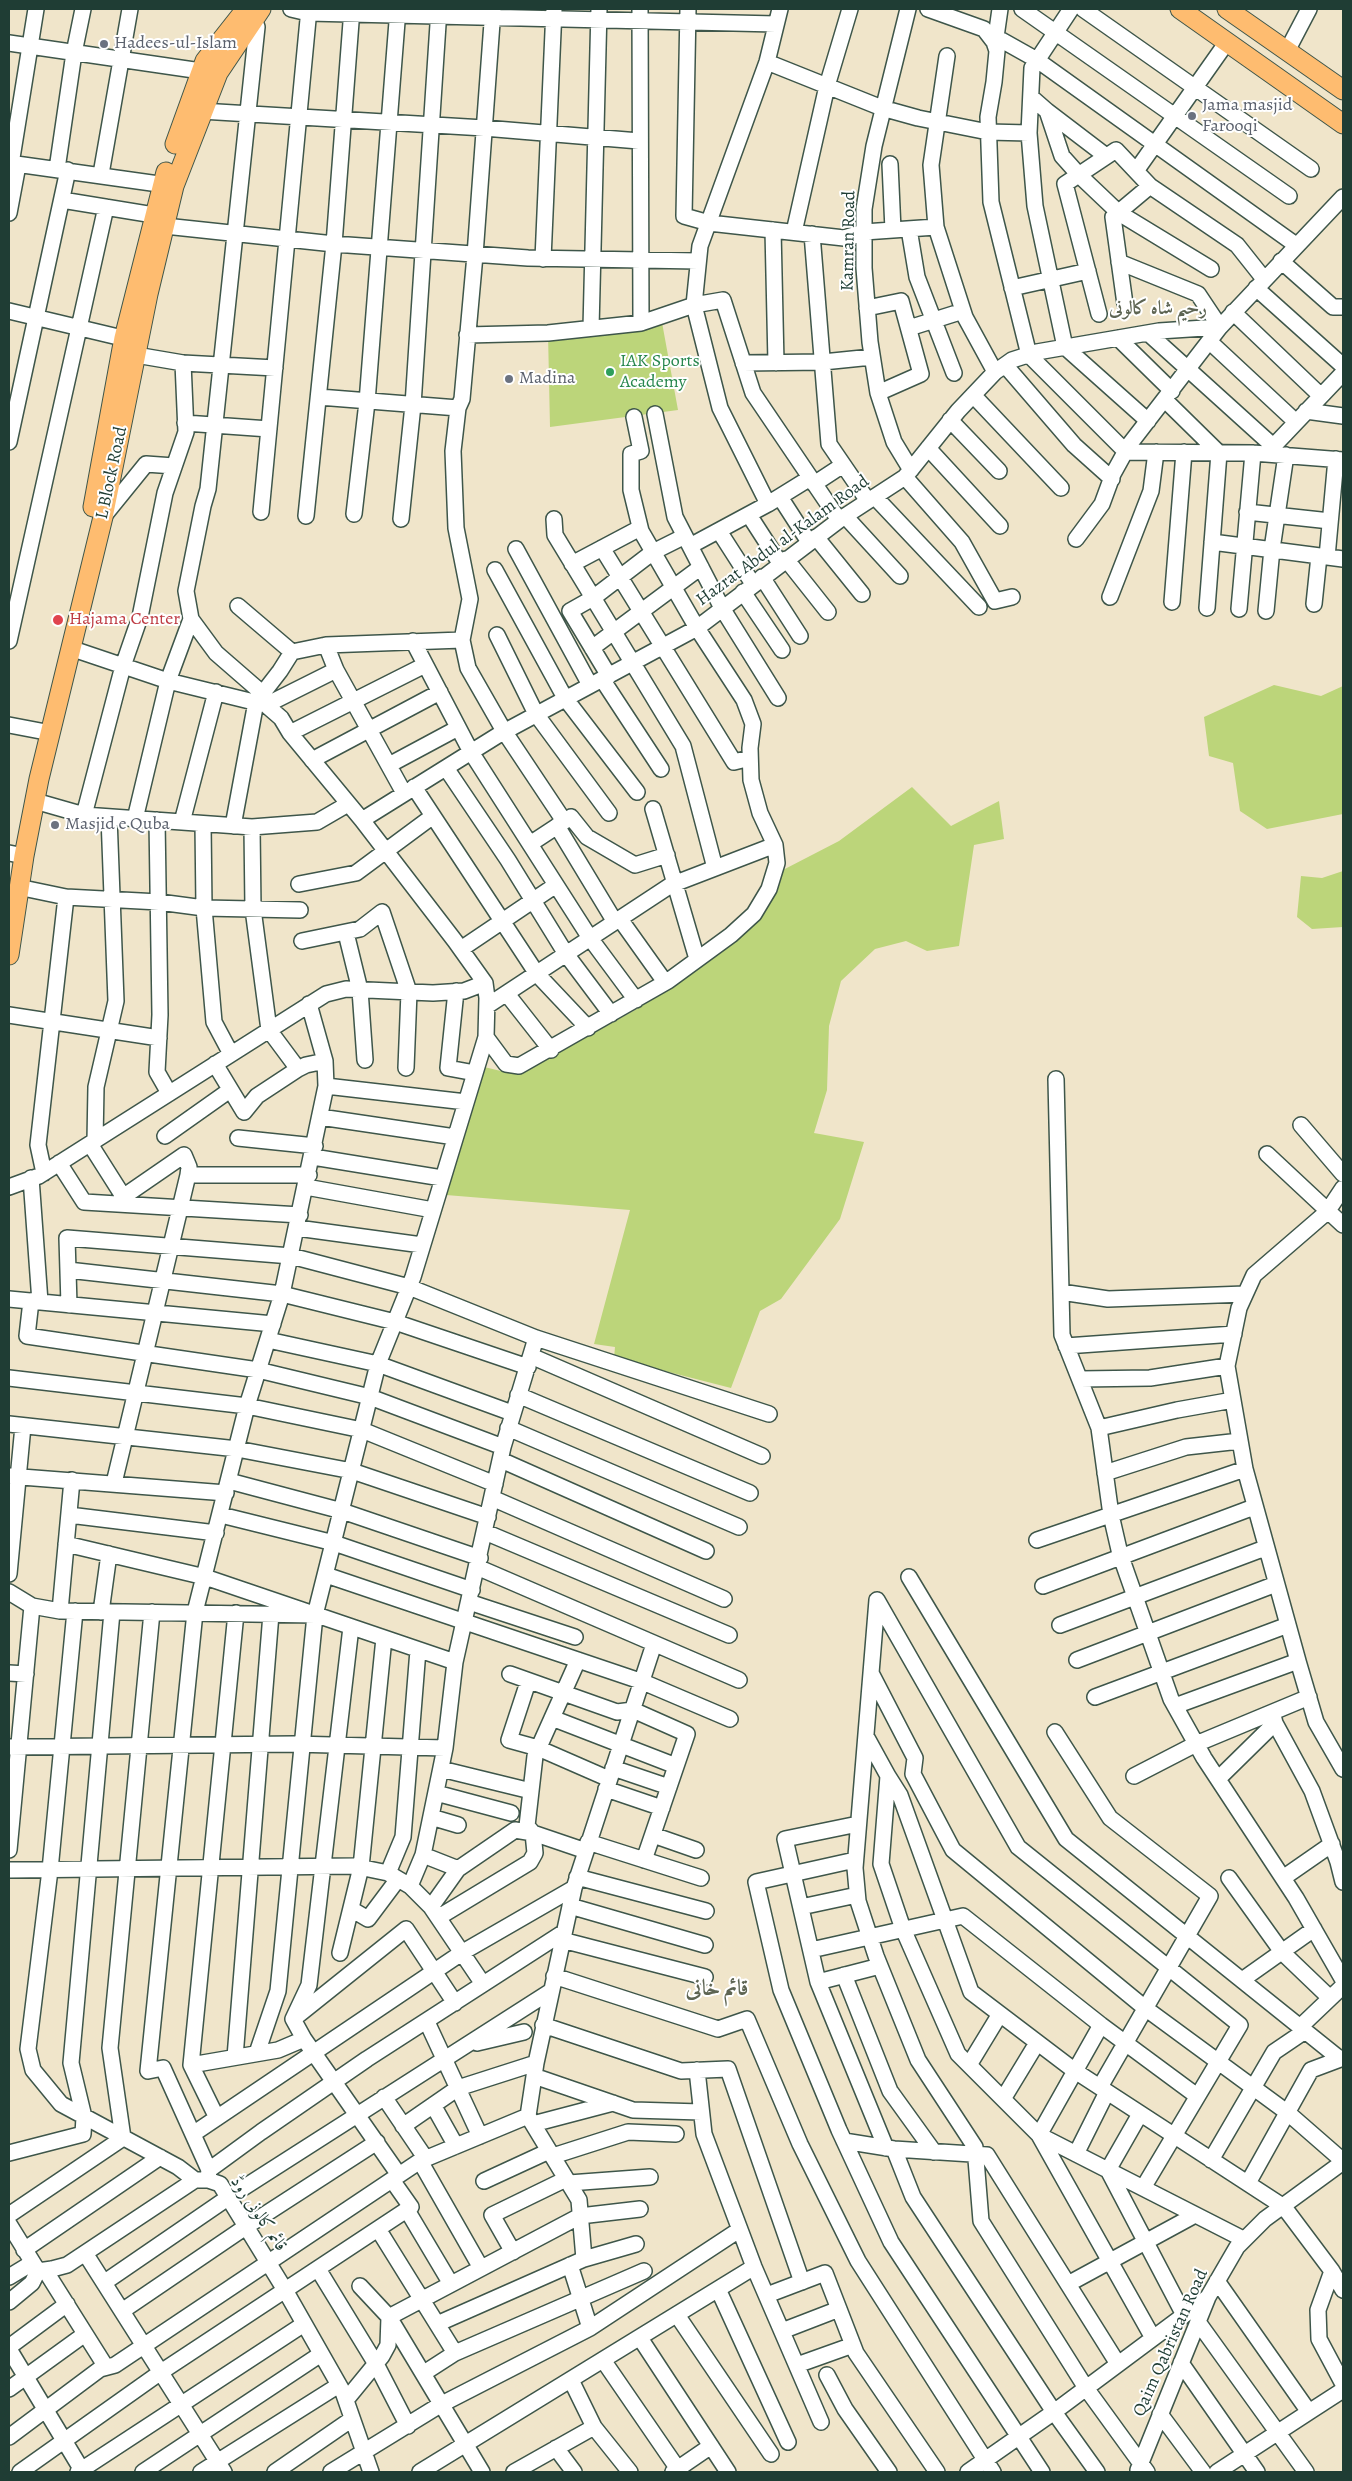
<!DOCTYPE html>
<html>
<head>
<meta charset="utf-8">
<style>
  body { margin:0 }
  #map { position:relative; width:1352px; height:2481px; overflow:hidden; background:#f0e5ca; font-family:Alegreya,serif }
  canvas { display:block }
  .frame { position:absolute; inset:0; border:10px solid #1f3d34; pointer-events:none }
</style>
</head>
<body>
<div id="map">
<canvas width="1352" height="2481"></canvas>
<div class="frame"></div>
</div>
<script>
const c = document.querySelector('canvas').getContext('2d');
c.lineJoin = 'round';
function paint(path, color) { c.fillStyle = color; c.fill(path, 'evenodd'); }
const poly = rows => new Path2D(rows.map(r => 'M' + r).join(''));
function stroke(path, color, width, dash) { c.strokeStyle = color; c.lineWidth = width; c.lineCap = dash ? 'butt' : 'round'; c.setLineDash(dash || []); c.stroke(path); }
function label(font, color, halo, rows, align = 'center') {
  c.font = font + ' Alegreya,Amiri,serif'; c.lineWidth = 4; c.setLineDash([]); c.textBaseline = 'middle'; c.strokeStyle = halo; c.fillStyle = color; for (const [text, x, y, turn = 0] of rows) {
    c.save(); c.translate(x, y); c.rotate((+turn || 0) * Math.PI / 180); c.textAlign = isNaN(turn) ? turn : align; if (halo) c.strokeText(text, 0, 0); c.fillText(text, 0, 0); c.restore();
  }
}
paint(poly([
  [661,317,678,410,550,427,548,333],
  [1274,685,1321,696,1343,686,1343,814,1267,829,1240,811,1233,763,1209,756,1204,717],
  [912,787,951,826,999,801,1004,839,974,845,959,946,927,951,906,941,875,949,841,981,829,1026,827,1090,814,1133,864,1142,840,1219,781,1299,760,1311,731,1388,614,1358,615,1347,594,1344,630,1210,446,1195,480,1066,505,1072,522,1072,637,1009,721,953,761,916,779,872,839,841],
  [1343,871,1343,927,1312,929,1297,917,1301,876,1322,878]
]), '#bcd57a');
const minor = poly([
  [291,9,308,13,776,24],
  [493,9,475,255,462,399,458,408,453,451,456,528,470,599,462,640,468,668,504,731,564,821],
  [640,9,641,323],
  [688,9,684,216,709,223,844,238,864,232,936,227],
  [908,9,874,146,864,209,864,268,870,342,878,393,894,442,911,470],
  [928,9,984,29,994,42,997,51,994,82,988,117,991,202,1029,355,1126,452,1253,453,1343,460],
  [1022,9,1289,196],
  [1071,9,1032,68,1029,133,1035,206,1065,347,1148,421],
  [1083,9,1311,169],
  [252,14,257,27,208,489,203,506,186,591,191,619,216,653,262,693],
  [996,37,1000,9],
  [991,38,996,37,1037,60,1296,245],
  [9,43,201,71],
  [1287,51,1309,9],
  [947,56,931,165,936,227,965,317,995,372],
  [767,62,882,108,918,118,988,132,1029,133],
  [1031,97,1047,111,1062,156,1079,175,1119,213,1211,269],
  [201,111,484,128,639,141],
  [1047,111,1106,156],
  [9,163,173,186],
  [11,164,36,9],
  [890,164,893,230],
  [57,169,74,53,83,9],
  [1136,171,1227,42],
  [101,174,130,9],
  [62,200,166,217],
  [9,213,18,165],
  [165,226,334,244,528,258,698,261],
  [909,229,917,277,954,373],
  [773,230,776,363],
  [794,232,827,86,850,9],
  [812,234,829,444,868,501],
  [543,259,554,9],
  [1281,261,1333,307,1343,307],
  [1119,262,1198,294,1220,327],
  [1012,288,1088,271],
  [1256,288,1343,366],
  [1125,304,1113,217,1150,186],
  [867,308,901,301,921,374,878,393],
  [9,311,135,341],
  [1233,312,1321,396],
  [1099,314,1065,184,1116,150,1150,186,1237,245,1264,279],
  [591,328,599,9],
  [909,328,963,311],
  [1148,333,1273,446],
  [467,335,548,333,641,323,694,305,723,300,753,393,839,520],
  [1118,338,1172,391],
  [1210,342,1296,422],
  [136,355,183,363,275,368],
  [743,363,823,362,872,357],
  [1005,365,1074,445,1112,479],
  [973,395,1061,488],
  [319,397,458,408],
  [1165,400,1219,453,1207,608],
  [1306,411,1343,416],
  [655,414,675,517,722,608,778,698],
  [950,420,999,471],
  [185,423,269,429],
  [9,442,68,170],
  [928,448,1000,526],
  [1267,453,1343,373],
  [905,477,962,542,995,601,1012,597],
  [814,484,843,465],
  [780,497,809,542],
  [875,497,979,607],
  [768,504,720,408,694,305,700,246,767,62,780,9],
  [261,512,309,9],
  [1247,512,1330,521],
  [354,514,367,402,398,9],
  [749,515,780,563],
  [306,516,334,244,352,9],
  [845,516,900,576],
  [103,517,146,464,174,466],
  [401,519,413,405,439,9],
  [554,519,555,535,683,746,715,868],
  [719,531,753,584],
  [816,537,862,594],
  [1076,539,1102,504,1113,474,1129,445,1220,327,1343,197],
  [1212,542,1343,559],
  [690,546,768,504,810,478],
  [602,548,734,762,750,758],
  [516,549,590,685],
  [1327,557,1336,459],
  [786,559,828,612],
  [572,564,640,528],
  [495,570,565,698,637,792],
  [762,577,800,636],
  [743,592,782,650],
  [1110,597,1151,491,1156,452],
  [1172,602,1184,452],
  [1314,604,1319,556],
  [238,606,292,652],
  [1239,609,1253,453],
  [1266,611,1272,549,1286,455],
  [497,635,536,714,609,813],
  [9,641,106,207],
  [413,641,471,752,590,938,636,1000],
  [326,645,336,670,404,793],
  [592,648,701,567],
  [609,676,570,611,593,598,653,552,685,536],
  [602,679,661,769],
  [266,705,336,670],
  [9,725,51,733],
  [290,733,425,665],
  [312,760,440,692],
  [389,765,458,728],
  [446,768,508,860,566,954,611,1014],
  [414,787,537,974,588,1028],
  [35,801,84,815,252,827,317,822,348,804],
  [653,809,697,959],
  [84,815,123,666,140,617,165,493,186,432,183,363],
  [135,819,168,681,191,619],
  [157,820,160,1015,157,1072,169,1093],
  [362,820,500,734,697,628,842,518,905,477,958,411,995,372,1012,360,1037,352,1159,331,1220,327],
  [182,822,216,692],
  [203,824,204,908,214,1022,231,1054],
  [233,826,256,702,280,671,292,652,326,645,462,640],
  [557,826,615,922],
  [530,844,571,817,587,837,635,865,667,855],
  [9,853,24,856],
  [299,884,356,873,433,816],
  [18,887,66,897,159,902,204,908,300,910],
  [620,919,665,982],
  [346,933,360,990,365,1060],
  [302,941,360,929,382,912,409,992,406,1068],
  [461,949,556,885],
  [456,991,448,1068,475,1073],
  [507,994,551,1050],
  [309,1004,325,1061],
  [487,1006,671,885,775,845],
  [9,1015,159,1038],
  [486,1037,506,1064,519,1066,668,981,731,935,754,914,769,889,777,863,775,845,760,813,751,780,750,748,753,724,744,700,697,628,641,531,631,490,631,454,641,451,634,417],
  [215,1064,244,1112,257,1096,298,1069,269,1030,253,909,252,827],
  [1056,1079,1062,1335,1099,1428,1111,1515,1120,1554,1171,1699,1204,1758,1296,1898,1343,1980],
  [326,1086,466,1102],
  [320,1117,455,1137],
  [1301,1125,1343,1174],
  [165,1136,230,1090],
  [238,1138,315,1146],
  [95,1141,96,1087,116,1001,109,817],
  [90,1144,128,1204],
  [1267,1154,1343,1225],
  [313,1157,442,1178],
  [59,1163,84,1202,300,1215],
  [44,1173,38,1145,66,897],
  [188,1175,309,1175],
  [31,1178,40,1302],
  [9,1187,39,1176,326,994,346,989,433,993,464,991,485,983],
  [306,1187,433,1210],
  [297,1228,422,1245],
  [68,1270,282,1294,395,1322,528,1367],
  [1061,1292,1108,1299,1245,1294],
  [9,1299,273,1324],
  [31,1301,27,1336,258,1370,370,1397,503,1447],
  [69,1305,67,1238,291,1256,409,1287,536,1338,769,1414],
  [268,1340,378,1364,512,1413],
  [1066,1346,1234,1334],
  [531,1356,762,1456],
  [9,1378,247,1406,362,1430,495,1484],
  [1080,1379,1150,1378,1227,1366],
  [518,1395,750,1493],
  [9,1424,237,1449,352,1471,488,1517],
  [508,1428,739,1527],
  [1099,1428,1177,1410,1233,1400],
  [501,1460,706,1551],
  [1105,1473,1186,1447,1240,1441],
  [9,1476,226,1493],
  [229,1481,342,1511,480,1558],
  [114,1483,188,1175,189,1167,184,1155,123,1197],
  [492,1498,724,1599],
  [69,1515,216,1533],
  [221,1515,334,1543,472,1590],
  [485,1532,729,1635],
  [1037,1540,1245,1469],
  [66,1544,205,1577,455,1662],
  [477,1567,739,1680],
  [9,1574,23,1426],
  [326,1575,643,1682,730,1719],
  [909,1577,1066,1839,1340,2059],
  [1043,1586,1254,1507],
  [9,1592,32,1606,9,1850],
  [877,1600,855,1868,858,1901,876,1956,918,2060,975,2147,981,2221,1086,2388,1147,2472],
  [877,1600,1018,1847,1240,2025,1143,2188],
  [469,1602,575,1637],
  [32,1606,60,1611,315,1615,378,1364,413,1277,486,1037,487,998,485,983,455,941,362,820,290,733,281,718,266,705,168,681,73,649],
  [60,1611,72,1480],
  [75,1611,50,1870,28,2049,33,2070,61,2104,178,2167,195,2180],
  [101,1612,109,1554],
  [1060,1625,1265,1548],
  [1077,1660,1276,1584],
  [1298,1661,1245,1469,1227,1366,1239,1308,1254,1275,1327,1212,1343,1188],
  [9,1673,26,1674],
  [871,1673,915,1758,913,1774,953,1850,1145,2008,1288,2113,1343,2161],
  [510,1674,617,1712,633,1710,687,1734,644,1860],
  [528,1682,509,1740,538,1748,609,1779],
  [1095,1697,1288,1625],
  [1175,1706,1298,1661,1316,1722,1343,1769],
  [552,1718,676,1766],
  [1275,1723,1312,1791,1338,1862,1343,1882],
  [1055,1732,1110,1818,1210,1896,1100,2087],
  [866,1736,888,1776,881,1864,903,1929,958,2054,1039,2135,1243,2239],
  [9,1747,294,1744,445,1748],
  [613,1768,669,1787],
  [441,1769,531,1791],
  [888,1776,900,1795,971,1992,1075,2071,1284,2207,1332,2271,1343,2290],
  [1134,1776,1196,1744,1309,1697],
  [1218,1779,1275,1723,1273,1715],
  [606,1789,662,1808],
  [436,1793,511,1813],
  [431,1817,458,1825],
  [858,1824,785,1839,818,1982,886,2148],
  [653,1835,696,1850],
  [588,1842,701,1878],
  [423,1855,456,1868,461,1867],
  [855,1860,756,1882,781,1990,839,2130,891,2242,1042,2472],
  [9,1870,354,1866,388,1873,410,1886,431,1907,483,1984],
  [388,1873,403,1837,418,1650],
  [577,1877,706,1911],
  [1229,1878,1282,1952,1330,1998],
  [1283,1878,1332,1844],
  [410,1886,423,1855,445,1748,455,1662,503,1447,536,1338],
  [570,1906,705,1945],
  [431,1907,458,1869,515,1830,533,1833,586,1851],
  [801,1907,857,1895],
  [351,1909,368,1919,398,1879],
  [439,1917,530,1862,535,1853,533,1833,527,1826,535,1756,578,1660],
  [562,1940,705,1977],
  [811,1950,963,1916,1101,2025,1197,2096],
  [340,1953,361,1867,384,1638],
  [844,1975,890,2091,934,2152],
  [554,1976,718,2029,747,2019,800,2144,858,2261,993,2472],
  [1242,1980,1314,1929],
  [818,1982,880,1966],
  [296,2017,406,1929,455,2003],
  [427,2022,480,2136],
  [543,2025,681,2071,728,2069,802,2282],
  [1101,2025,1039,2135,1153,2338],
  [1300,2027,1343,1986],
  [304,2039,293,2019,309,1985,351,1627],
  [477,2043,524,2032],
  [257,2053,278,1991,315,1615],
  [235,2057,271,1614],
  [191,2065,278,2050,304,2039,399,2175],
  [969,2065,1000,2014],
  [697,2070,704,2134,754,2267,821,2422],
  [534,2076,633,2110,701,2112],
  [384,2097,426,2159],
  [1003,2099,1037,2043],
  [433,2105,456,2146],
  [1140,2114,1108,2170,1184,2315],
  [217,2118,191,2065,236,1613],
  [533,2124,613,2103],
  [403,2126,458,2088,536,2063],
  [193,2134,463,1952,574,1888],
  [844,2141,894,2149,987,2155,1118,2364],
  [894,2149,913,2197,1054,2412,1097,2472],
  [9,2153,83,2134,84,2117,71,2063,112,1612],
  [1076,2154,1107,2092],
  [553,2156,628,2132,676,2134],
  [1211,2160,1274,2052,1305,2031],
  [420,2161,481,2268],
  [209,2170,163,2068,148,2071,195,1612,247,1406,282,1294,326,1086,325,1061,306,1065,298,1069],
  [208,2178,209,2170,261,2132,367,2059,564,1932],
  [484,2181,549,2151],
  [569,2183,650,2177],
  [1248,2183,1311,2070,1343,2058],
  [407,2210,451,2284],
  [9,2215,123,2138,110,2048,152,1612],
  [9,2224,38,2271,52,2269,67,2265,195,2180,208,2180,220,2184,285,2290,343,2392,371,2472],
  [378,2229,455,2353],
  [24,2250,160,2157],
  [513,2252,492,2215,566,2179],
  [85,2253,224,2472],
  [584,2259,579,2200,528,2116,536,2063,574,1888,654,1644],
  [570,2265,590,2328],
  [318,2269,376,2364,408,2426],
  [45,2270,106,2367],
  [1332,2271,1318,2310,1319,2339,1343,2384],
  [9,2277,32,2263],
  [105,2282,229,2197,551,1991],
  [1068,2284,1195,2215],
  [360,2286,389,2317,482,2472],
  [718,2289,788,2442],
  [767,2295,825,2273,856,2353,937,2472],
  [9,2302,32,2283,38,2271],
  [122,2311,247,2226,377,2142],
  [677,2315,771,2454],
  [1198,2322,1306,2472],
  [437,2324,584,2259,636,2244],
  [782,2331,839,2309],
  [640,2338,728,2472],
  [9,2347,67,2304],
  [9,2349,83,2472],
  [603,2360,680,2472],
  [1181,2363,1257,2472],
  [797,2365,853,2345],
  [424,2373,455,2353,644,2271],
  [827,2375,845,2409,889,2472],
  [571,2380,594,2427,630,2472],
  [9,2389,85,2334],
  [346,2400,382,2356,388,2345,389,2317,580,2216,640,2209],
  [1309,2412,1343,2390],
  [1160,2414,1203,2472],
  [9,2437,100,2369,115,2365,420,2161,528,2116],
  [556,2448,574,2472],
  [1138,2470,1208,2297,1237,2247,1265,2219,1343,2162],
  [20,2472,161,2372,411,2207,392,2180],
  [78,2472,304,2324],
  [143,2472,321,2354],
  [201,2472,339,2385],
  [275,2472,352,2419],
  [331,2472,440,2405,590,2328,739,2230],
  [420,2472,754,2267],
  [514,2472,594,2427],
  [673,2472,711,2446],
  [968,2472,1054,2412,1207,2298],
  [1217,2472,1309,2412,1217,2281]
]);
const major = poly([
  [1180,9,1343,124],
  [1227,9,1343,90],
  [175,144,205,61,246,9],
  [93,507,124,338,166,172],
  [9,955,24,856,39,779,103,517,148,294,174,186,218,73,261,9]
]);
stroke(minor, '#3e564a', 18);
stroke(major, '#3e564a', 21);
stroke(minor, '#fff', 15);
stroke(major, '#febc70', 19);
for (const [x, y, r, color] of [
  [104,44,5,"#6b7280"],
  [1192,116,5,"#6b7280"],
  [610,372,5,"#2e9e5b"],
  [509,379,5,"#6b7280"],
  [58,620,6,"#e0444e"],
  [55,825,5,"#6b7280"]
]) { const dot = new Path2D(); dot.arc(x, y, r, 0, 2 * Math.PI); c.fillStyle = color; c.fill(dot); stroke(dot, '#fff', 2); }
label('18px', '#5b616d', '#fff', [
  ["Hadees-ul-Islam",114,44],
  ["Jama masjid",1202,106],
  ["Farooqi",1202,127],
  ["Madina",519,379],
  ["Masjid e Quba",65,825]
], 'left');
label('18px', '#1f3d34', '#fff', [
  ["Kamran Road",849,241,-89],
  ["L Block Road",112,473,-78],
  ["Hazrat Abdul al-Kalam Road",783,541,-36],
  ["قائم کالونی روڈ",258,2214,56],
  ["Qaim Qabristan Road",1171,2343,-66]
]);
label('18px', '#27864d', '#fff', [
  ["IAK Sports",620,362],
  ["Academy",620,383]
], 'left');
label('18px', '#be3a42', '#fff', [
  ["Hajama Center",69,620]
], 'left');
label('bold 19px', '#5e6553', '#fff', [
  ["رحیم شاہ کالونی",1158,309]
]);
label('bold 22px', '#5e6553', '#fff', [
  ["قائم خانى",717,1990]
]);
</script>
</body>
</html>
